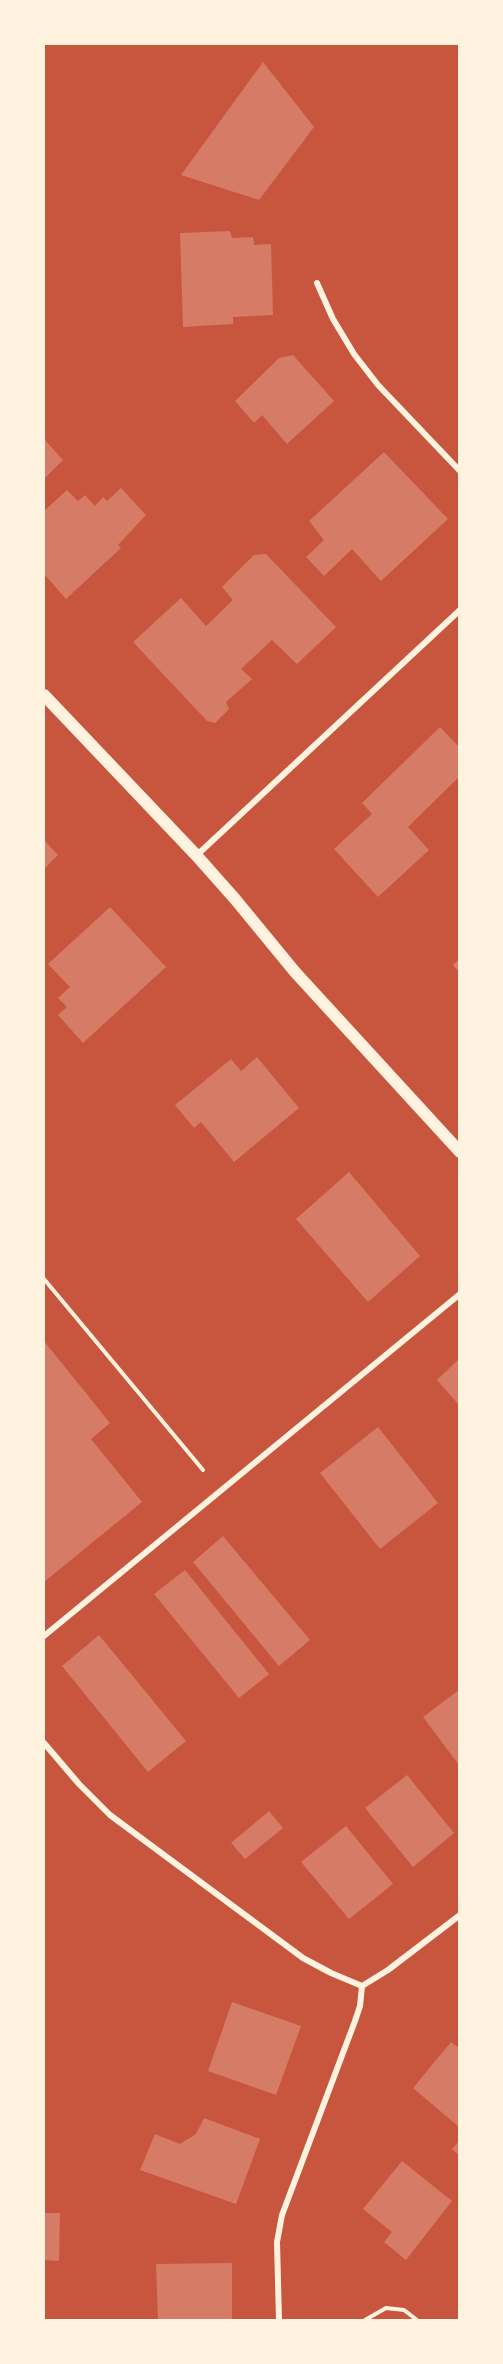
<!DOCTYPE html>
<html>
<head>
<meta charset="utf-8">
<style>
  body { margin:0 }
  #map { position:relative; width:503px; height:2364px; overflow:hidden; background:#c8553d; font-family:Helvetica,sans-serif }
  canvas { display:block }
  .frame { position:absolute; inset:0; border:45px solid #fff3e0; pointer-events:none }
</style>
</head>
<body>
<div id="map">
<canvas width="503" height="2364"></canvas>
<div class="frame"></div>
</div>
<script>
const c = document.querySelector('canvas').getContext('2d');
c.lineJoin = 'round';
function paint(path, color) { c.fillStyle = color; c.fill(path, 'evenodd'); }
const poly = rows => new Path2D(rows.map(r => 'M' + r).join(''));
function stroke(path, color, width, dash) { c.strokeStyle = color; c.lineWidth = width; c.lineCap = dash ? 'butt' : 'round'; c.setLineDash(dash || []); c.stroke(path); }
paint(poly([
  [263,62,314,127,259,200,181,175],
  [230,231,232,238,253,237,254,245,271,244,273,315,233,317,233,324,183,327,180,233],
  [293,355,334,401,287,444,262,415,254,423,235,401,279,358],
  [44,439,63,460,44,479],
  [384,452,448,519,381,581,352,549,324,576,306,557,324,540,309,521],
  [121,488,146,515,118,545,121,548,66,599,44,574,44,511,67,490,78,501,85,495,95,506,103,497,107,501],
  [266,554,336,627,297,664,272,640,241,669,252,679,226,702,229,709,215,723,207,721,133,642,181,598,206,626,233,600,222,587,254,555],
  [440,727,459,747,459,777,408,827,429,850,378,897,334,849,372,814,362,803],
  [44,840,58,855,44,869],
  [110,907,166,967,83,1043,58,1015,67,1007,58,998,70,987,48,964],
  [459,959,459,972,453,965],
  [257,1057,299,1108,234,1162,201,1122,194,1128,175,1105,231,1059,241,1071],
  [349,1172,420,1256,368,1302,296,1219],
  [44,1341,110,1423,91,1439,142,1502,44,1582],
  [459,1359,459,1405,437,1380],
  [378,1427,438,1503,380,1549,320,1473],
  [223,1536,310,1640,279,1666,193,1562],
  [185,1570,269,1674,239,1698,154,1594],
  [99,1635,186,1741,148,1772,62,1666],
  [459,1690,459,1765,423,1717],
  [407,1775,454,1833,413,1867,365,1808],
  [269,1811,283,1828,245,1859,231,1843],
  [346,1826,393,1884,349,1919,301,1862],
  [232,2002,301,2026,276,2095,208,2071],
  [451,2042,459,2048,459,2127,413,2088],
  [204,2118,260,2139,236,2204,140,2170,155,2134,180,2144,196,2134],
  [459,2141,459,2155,452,2149],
  [402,2161,452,2201,406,2260,384,2242,392,2232,363,2209],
  [44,2213,60,2213,59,2261,44,2260],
  [232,2263,232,2320,158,2320,156,2264]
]), '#d67c66');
stroke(poly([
  [44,1279,203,1470],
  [365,2320,386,2308,404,2310,417,2320]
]), '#fff3e0', 4);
stroke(poly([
  [317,283,333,319,354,354,378,385,460,471],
  [197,855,460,610],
  [44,1636,460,1294],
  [44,1743,79,1784,110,1815,303,1958,331,1973,362,1986],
  [362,1986,388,1970,460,1915],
  [279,2320,277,2242,282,2215,355,2021,360,2006,362,1986]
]), '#fff3e0', 6);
stroke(poly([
  [44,695,196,855,235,899,295,972,460,1152]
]), '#fff3e0', 12);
</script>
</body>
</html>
